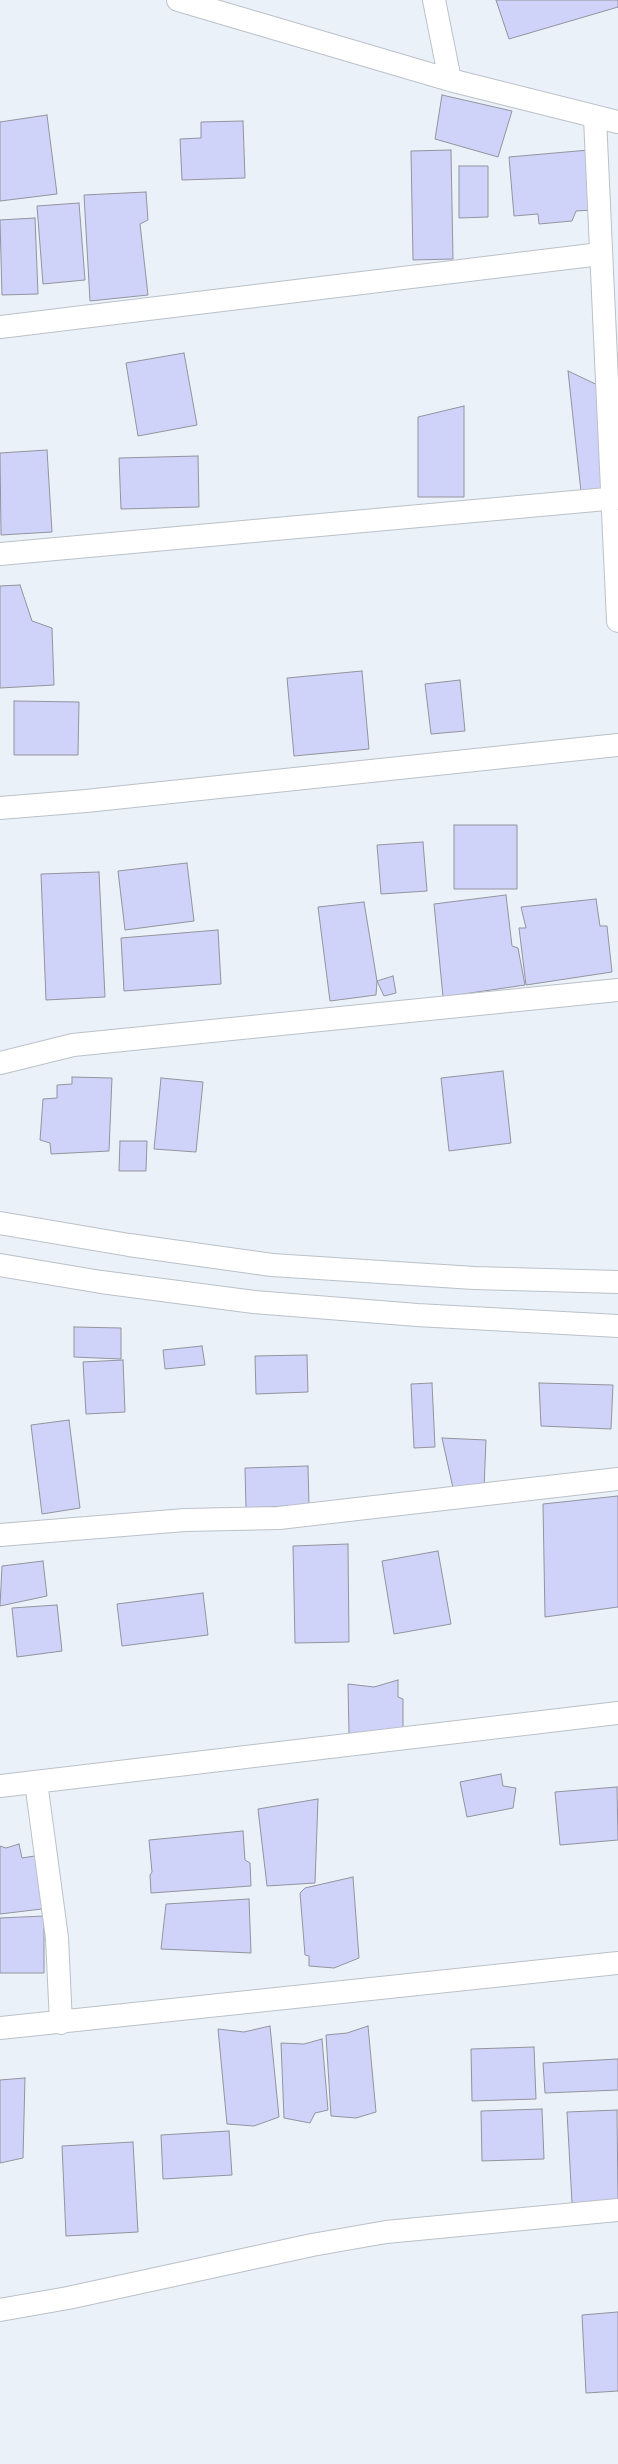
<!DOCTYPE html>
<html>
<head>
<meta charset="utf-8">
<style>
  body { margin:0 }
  canvas { display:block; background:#eaf1f9 }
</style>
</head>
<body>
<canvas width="618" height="2464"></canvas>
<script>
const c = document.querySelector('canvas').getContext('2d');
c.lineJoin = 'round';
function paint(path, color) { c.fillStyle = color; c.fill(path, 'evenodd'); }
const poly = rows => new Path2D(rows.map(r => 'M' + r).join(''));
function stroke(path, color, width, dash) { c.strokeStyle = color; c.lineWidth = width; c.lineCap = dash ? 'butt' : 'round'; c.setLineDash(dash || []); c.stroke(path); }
const building = poly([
  [496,0,618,0,618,7,509,39,496,0],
  [442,95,512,111,498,157,435,139,442,95],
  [47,115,57,194,0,201,0,122,47,115],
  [243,121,245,178,182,180,180,139,201,138,201,122,243,121],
  [451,150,453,259,413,260,411,151,451,150],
  [589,150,593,210,576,211,572,221,539,224,538,214,514,216,509,157,589,150],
  [459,166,488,166,488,217,459,218,459,166],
  [146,192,148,220,140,224,148,295,90,301,84,195,146,192],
  [79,203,85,280,43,284,37,206,79,203],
  [35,218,38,294,2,295,0,220,35,218],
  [184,353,197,425,138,436,126,363,184,353],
  [568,371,606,389,611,489,582,501,568,371],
  [464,406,464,497,418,497,418,417,464,406],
  [47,450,52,532,1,535,0,453,47,450],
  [198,456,199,507,121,509,119,458,198,456],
  [20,585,32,621,52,628,54,685,0,688,0,586,20,585],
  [362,671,369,749,294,756,287,678,362,671],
  [460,680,465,731,431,734,425,684,460,680],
  [14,701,79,702,78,755,14,755,14,701],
  [454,825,517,825,517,889,454,889,454,825],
  [423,842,427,891,381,894,377,845,423,842],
  [187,863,194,921,125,930,118,871,187,863],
  [99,872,105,997,46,1000,41,874,99,872],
  [506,895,512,946,518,948,525,985,443,997,434,904,506,895],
  [596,899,600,926,607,926,612,972,526,985,519,928,526,928,521,907,596,899],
  [364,902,377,981,376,995,330,1001,318,907,364,902],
  [218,930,221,984,124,991,121,938,218,930],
  [393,976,396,993,384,996,377,981,393,976],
  [503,1071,511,1143,449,1151,441,1078,503,1071],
  [72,1077,112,1078,109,1151,51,1154,50,1143,40,1140,43,1099,57,1098,57,1085,72,1084,72,1077],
  [161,1078,203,1082,196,1152,154,1149,161,1078],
  [120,1141,147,1141,146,1171,119,1171,120,1141],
  [74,1327,121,1328,121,1359,74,1357,74,1327],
  [202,1346,205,1365,165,1369,163,1350,202,1346],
  [307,1355,308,1392,256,1394,255,1356,307,1355],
  [123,1360,125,1412,86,1414,83,1362,123,1360],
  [432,1383,435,1447,414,1448,411,1384,432,1383],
  [539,1383,613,1385,611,1429,541,1426,539,1383],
  [69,1420,80,1508,42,1514,31,1425,69,1420],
  [442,1438,486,1440,484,1489,453,1488,442,1438],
  [308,1466,309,1505,246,1508,245,1468,308,1466],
  [618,1496,618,1607,545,1617,543,1504,618,1496],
  [348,1544,349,1642,295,1643,293,1546,348,1544],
  [438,1551,451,1624,394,1634,382,1561,438,1551],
  [43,1561,47,1596,0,1606,2,1566,43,1561],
  [203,1593,208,1635,122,1646,117,1604,203,1593],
  [57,1605,62,1651,17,1657,12,1608,57,1605],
  [398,1680,398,1697,403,1699,403,1730,373,1737,349,1733,348,1684,374,1687,398,1680],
  [501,1774,503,1786,516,1788,513,1808,467,1817,460,1782,501,1774],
  [617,1787,618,1840,560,1845,555,1792,617,1787],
  [318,1799,315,1883,267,1886,258,1809,318,1799],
  [243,1831,245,1860,250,1863,251,1886,151,1893,150,1875,152,1872,149,1840,243,1831],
  [19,1844,22,1858,41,1855,42,1909,0,1914,0,1846,6,1848,19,1844],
  [353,1877,359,1958,334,1968,309,1966,309,1956,305,1955,300,1893,305,1888,353,1877],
  [249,1899,251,1953,161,1949,166,1904,249,1899],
  [44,1916,44,1973,0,1973,0,1918,44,1916],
  [270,2026,279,2117,254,2126,227,2124,218,2029,244,2032,270,2026],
  [368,2026,376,2112,356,2118,331,2116,326,2035,347,2033,368,2026],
  [322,2039,328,2110,315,2113,310,2123,284,2118,281,2043,304,2044,322,2039],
  [534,2047,536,2099,472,2101,471,2049,534,2047],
  [618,2059,618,2090,545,2093,543,2063,618,2059],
  [25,2078,23,2158,0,2163,0,2080,25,2078],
  [542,2109,544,2159,482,2161,481,2111,542,2109],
  [617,2110,618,2201,572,2203,567,2112,617,2110],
  [229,2131,232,2175,163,2179,161,2135,229,2131],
  [133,2142,138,2232,66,2236,62,2146,133,2142],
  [618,2312,618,2391,586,2393,582,2315,618,2312]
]);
paint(building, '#cfd3f9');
stroke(building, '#93949d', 1);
const minor = poly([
  [178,0,450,80,618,122],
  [434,0,450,80],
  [595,118,618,621],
  [0,327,600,254],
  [0,554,618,498],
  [0,808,86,801,618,745],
  [0,1063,73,1045,618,990],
  [0,1535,185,1520,279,1518,618,1479],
  [36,1782,57,1938,61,2023],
  [0,1786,618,1713],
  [0,2028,618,1963],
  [0,2310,68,2298,312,2245,386,2232,618,2210]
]);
const highway = poly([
  [0,1223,129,1245,272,1265,474,1278,618,1282],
  [0,1265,101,1282,254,1302,417,1315,618,1326]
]);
stroke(minor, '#bbc1c9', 24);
stroke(highway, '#bbc1c9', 24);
stroke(minor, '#fff', 22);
stroke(highway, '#fff', 22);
</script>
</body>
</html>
